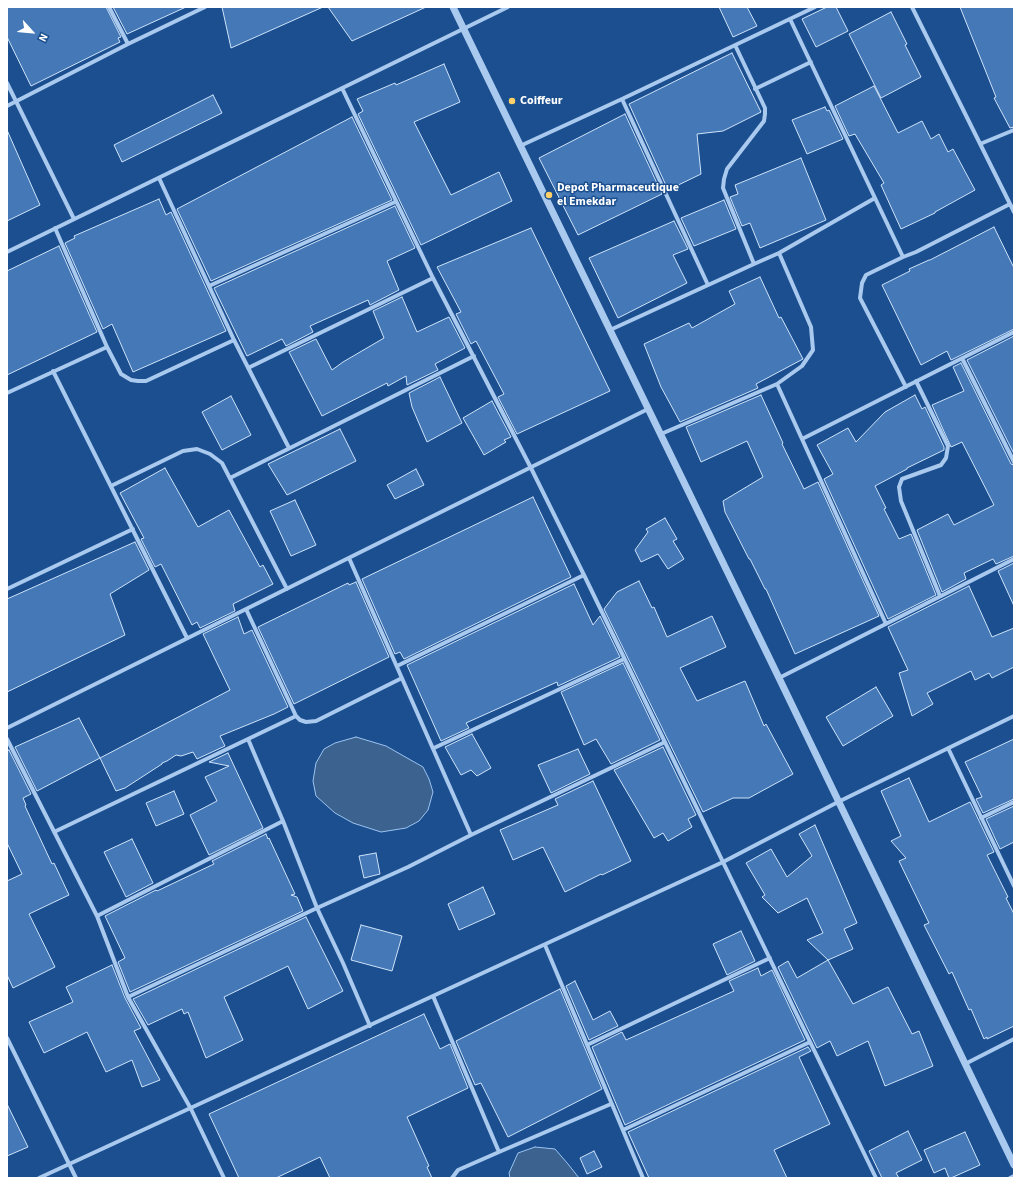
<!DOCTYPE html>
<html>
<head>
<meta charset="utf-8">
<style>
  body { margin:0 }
  #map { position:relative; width:1021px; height:1185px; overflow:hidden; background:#1b4f8f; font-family:"Source Sans 3",sans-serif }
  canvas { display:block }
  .frame { position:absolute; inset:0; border:8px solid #fff; pointer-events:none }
  .north { position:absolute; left:12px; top:12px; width:40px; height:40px; -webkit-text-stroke:3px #1b4f8f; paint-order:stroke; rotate:117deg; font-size:11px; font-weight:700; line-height:16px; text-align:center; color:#fff }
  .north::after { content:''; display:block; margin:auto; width:14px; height:18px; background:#fff; clip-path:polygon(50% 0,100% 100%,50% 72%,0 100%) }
</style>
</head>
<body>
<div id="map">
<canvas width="1021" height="1185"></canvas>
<div class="frame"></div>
<div class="north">N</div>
</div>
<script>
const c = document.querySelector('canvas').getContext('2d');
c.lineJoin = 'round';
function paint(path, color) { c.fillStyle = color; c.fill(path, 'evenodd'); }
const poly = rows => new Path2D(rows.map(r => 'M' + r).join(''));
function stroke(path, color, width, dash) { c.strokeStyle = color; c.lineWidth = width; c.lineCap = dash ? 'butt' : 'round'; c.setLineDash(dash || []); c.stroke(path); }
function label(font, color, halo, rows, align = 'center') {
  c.font = font + ' "Source Sans 3",sans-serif'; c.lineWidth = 3; c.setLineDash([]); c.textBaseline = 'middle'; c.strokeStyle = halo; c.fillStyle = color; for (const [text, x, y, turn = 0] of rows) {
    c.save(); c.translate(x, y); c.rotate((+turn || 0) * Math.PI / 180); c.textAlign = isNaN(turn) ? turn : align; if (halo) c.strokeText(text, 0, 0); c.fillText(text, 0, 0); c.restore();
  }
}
const water = poly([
  [356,737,386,746,423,767,429,779,433,792,428,810,419,821,406,828,381,832,353,823,335,813,316,796,313,781,316,763,324,749,335,743,356,737],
  [535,1147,555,1149,568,1164,579,1178,510,1178,509,1173,518,1153,535,1147]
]);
paint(water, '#3c6290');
stroke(water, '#9cc4f0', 1);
const building = poly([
  [7,7,106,7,121,37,118,38,120,42,31,86,7,37,7,7],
  [113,7,186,7,127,34,113,7],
  [222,7,323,7,231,48,222,7],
  [328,7,426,7,352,41,328,7],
  [719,7,747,7,757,26,733,37,719,7],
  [827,7,836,7,848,31,816,47,802,19,827,7],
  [960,7,1014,7,1014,127,1010,128,994,98,996,97,960,7],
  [891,12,907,44,905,45,921,77,881,98,849,34,891,12],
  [732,53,761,112,723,131,697,134,701,174,668,190,629,104,732,53],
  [444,64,460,102,414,122,451,195,499,172,512,201,421,245,358,114,363,111,357,99,395,83,396,85,444,64],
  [874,86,898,133,922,121,931,139,939,134,948,152,953,149,975,190,935,212,935,213,901,229,881,185,884,183,855,134,849,136,835,106,874,86],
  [213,95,222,113,122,162,114,145,213,95],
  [825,107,827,111,829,110,843,139,807,154,792,120,825,107],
  [625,114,662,194,578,235,539,158,625,114],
  [352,117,392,200,211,281,177,209,352,117],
  [7,130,40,205,7,221,7,130],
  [801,158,826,220,760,248,750,223,742,226,730,197,738,194,735,185,801,158],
  [159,199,166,215,171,212,226,331,133,372,112,324,103,329,65,243,75,238,74,236,159,199],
  [724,200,736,229,694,246,681,218,724,200],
  [395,206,415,248,387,261,399,290,370,305,368,300,310,326,313,332,286,346,282,339,247,356,214,288,395,206],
  [674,221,688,249,673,255,687,283,618,318,589,258,674,221],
  [994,227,1014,268,1014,329,951,360,947,351,921,365,882,285,910,271,909,269,929,260,930,260,994,227],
  [531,228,610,391,517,434,498,397,504,394,476,341,471,344,456,314,461,312,437,267,531,228],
  [59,246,97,332,7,375,7,271,59,246],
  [760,277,779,318,781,317,803,359,756,384,758,388,680,422,661,387,644,344,689,323,692,328,735,304,729,291,760,277],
  [402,297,417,332,449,317,465,348,435,364,438,370,407,385,406,376,388,386,387,383,322,416,289,352,316,339,332,370,343,362,384,338,373,311,402,297],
  [1014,336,1014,454,967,360,1014,336],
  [961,363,1011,464,1014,465,1014,556,996,564,993,559,964,573,966,579,942,592,917,530,948,514,954,525,994,505,962,442,951,447,932,405,964,391,953,367,961,363],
  [440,377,462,423,427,442,412,407,409,393,440,377],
  [761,395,783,443,782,444,804,489,818,482,879,616,795,654,766,589,765,589,750,559,749,559,725,512,723,501,763,477,747,441,701,462,686,427,761,395],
  [915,395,922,409,925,407,944,447,944,450,907,468,907,469,875,486,886,508,884,509,899,539,911,534,936,595,888,619,824,479,833,474,817,445,848,428,856,442,885,412,915,395],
  [231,396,251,435,222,450,202,412,231,396],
  [492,401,511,437,504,440,506,442,484,455,463,418,492,401],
  [340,429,356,461,287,495,268,464,340,429],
  [165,468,198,527,229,510,260,567,263,565,273,584,233,604,235,611,200,628,197,622,192,625,161,564,155,567,141,539,144,538,120,493,165,468],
  [416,469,424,485,395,499,387,485,416,469],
  [533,497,571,577,404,659,400,652,395,654,362,579,533,497],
  [295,500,316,545,291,556,270,511,295,500],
  [665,518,677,539,673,541,684,559,668,569,658,554,641,562,635,550,648,532,646,529,665,518],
  [135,542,149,570,110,594,125,635,7,692,7,599,135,542],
  [1014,563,1014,606,998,571,1014,563],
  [639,581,652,608,654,607,667,637,712,616,726,647,680,668,697,701,745,681,764,726,766,724,793,774,749,798,733,798,703,812,604,609,617,592,639,581],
  [356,582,389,657,294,704,258,627,348,583,349,585,356,582],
  [574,584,593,625,600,616,620,657,558,686,557,682,466,723,469,728,441,741,407,665,574,584],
  [969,586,992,637,1014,628,1014,667,992,678,989,673,975,680,971,671,927,693,933,704,912,716,899,673,908,670,888,627,969,586],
  [238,617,244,634,252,630,288,707,274,714,220,736,225,746,197,759,193,752,181,756,176,755,167,761,162,763,162,764,125,788,116,791,100,758,230,690,203,634,238,617],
  [623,663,660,740,611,764,596,739,584,745,561,692,623,663],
  [876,687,893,716,843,746,826,717,876,687],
  [79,718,100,758,37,791,15,747,79,718],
  [472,734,491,768,477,776,471,770,461,775,445,747,472,734],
  [1014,739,1014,799,983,813,976,799,982,797,965,762,1014,739],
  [663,747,696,815,688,819,692,827,668,841,663,833,654,838,614,770,663,747],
  [578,749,590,774,551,793,538,765,578,749],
  [9,750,31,794,23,798,26,805,25,806,52,864,54,863,69,895,29,914,55,967,13,988,7,975,7,881,22,874,7,843,7,751,9,750],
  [228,753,263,828,209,855,190,815,217,801,205,777,229,766,209,762,228,753],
  [909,778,929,822,970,802,994,852,987,855,1008,897,1006,898,1014,914,1014,1026,987,1039,987,1037,984,1039,971,1009,969,1010,952,972,949,974,924,925,929,923,899,861,906,858,891,841,901,836,881,791,909,778],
  [593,781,631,861,602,875,601,874,565,892,543,847,513,860,500,830,558,805,555,799,593,781],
  [174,791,184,814,156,826,146,803,174,791],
  [1014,806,1014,842,1000,849,986,819,1014,806],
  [815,825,857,923,844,929,853,949,828,960,807,940,823,933,807,898,778,913,762,897,765,895,746,863,771,849,787,877,812,856,799,834,815,825],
  [266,834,268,839,269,838,295,894,291,895,297,897,303,911,130,992,118,962,125,958,105,916,156,890,157,891,214,864,212,861,266,834],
  [132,839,153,883,126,897,104,852,132,839],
  [376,853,380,874,364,878,359,856,376,853],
  [483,887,495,914,459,930,448,904,483,887],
  [306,917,343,991,308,1009,288,966,224,997,243,1040,206,1058,188,1012,184,1014,182,1009,148,1025,133,999,306,917],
  [361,925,402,936,392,971,351,960,361,925],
  [741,931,755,961,727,975,713,944,741,931],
  [828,960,853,1004,888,987,912,1034,919,1031,933,1066,885,1086,868,1041,837,1056,830,1041,817,1048,778,967,788,961,797,978,828,960],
  [112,965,125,998,141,1028,134,1031,160,1080,142,1087,132,1060,106,1072,87,1032,44,1053,29,1022,73,1002,66,987,112,965],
  [758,968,761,976,772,970,805,1040,625,1125,592,1047,622,1032,626,1040,734,991,729,981,758,968],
  [575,981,593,1020,610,1011,618,1026,589,1040,566,986,575,981],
  [560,989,602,1089,508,1137,481,1083,475,1085,456,1041,560,989],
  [424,1014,440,1049,450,1044,468,1088,407,1117,429,1166,427,1167,432,1178,330,1178,320,1157,276,1178,239,1178,209,1114,424,1014],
  [808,1047,811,1051,799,1057,830,1124,774,1150,787,1178,649,1178,628,1132,808,1047],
  [7,1104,28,1147,7,1156,7,1104],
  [908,1131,922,1160,896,1173,899,1178,882,1178,869,1151,908,1131],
  [965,1132,980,1165,951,1178,949,1178,945,1168,934,1173,924,1150,965,1132],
  [594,1151,602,1167,587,1174,580,1158,594,1151]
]);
paint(building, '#4478b7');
stroke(building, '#cfe3fa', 1);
stroke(poly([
  [109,7,128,44],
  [912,7,1014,212],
  [790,19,903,257],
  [735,45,765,108,765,114,764,121,727,169,724,179,723,188,754,264],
  [7,83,74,219],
  [342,88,433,278,531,468,584,575,876,1178],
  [755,89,811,62],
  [622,99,708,285],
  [7,106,128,44,205,7],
  [980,144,1014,130],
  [520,146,622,99,815,7],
  [159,178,234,340,289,448],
  [55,228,107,347,121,374,131,380,138,381,146,381,234,340],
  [7,252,508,7],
  [209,286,395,202],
  [610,330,754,264,779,253,875,198],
  [962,358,1014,462],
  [248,368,433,278],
  [53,371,187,638],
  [916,381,948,446,946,458,941,465,902,479,899,487,901,501,940,596],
  [777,384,886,624],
  [906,387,860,298,862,283,866,275,903,257,916,252,1010,204],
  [7,393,107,347],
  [661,434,777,384,802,366,813,350,811,327,779,253],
  [802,439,1014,332],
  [230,478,474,356],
  [111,486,183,451,197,449,210,454,222,463,287,589],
  [349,558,471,835],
  [7,589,133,529],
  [246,609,296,716,300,720,306,722,316,721,402,678],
  [397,666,584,575],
  [779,678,1014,559],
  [7,728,648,409],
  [7,739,97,916,128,997,191,1109,224,1178],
  [248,739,283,821,317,908,343,963,370,1026],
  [434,748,624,659],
  [948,748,1014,886],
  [981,818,1014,802],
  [54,832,296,716],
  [97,916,283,821],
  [545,945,643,1178],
  [433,996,499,1152,611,1104],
  [128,997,317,908,408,867,471,835,665,742],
  [7,1038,76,1178],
  [587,1045,770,958],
  [965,1064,1014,1039],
  [623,1130,810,1042],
  [39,1178,723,862,838,802,1014,716],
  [452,1178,458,1170,499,1152],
  [1010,1178,1014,1176]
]), '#a9c9ee', 4);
stroke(poly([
  [453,7,779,678,1014,1165]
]), '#a9c9ee', 7);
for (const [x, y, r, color] of [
  [512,101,4,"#ffd166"],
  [549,195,4,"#ffd166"]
]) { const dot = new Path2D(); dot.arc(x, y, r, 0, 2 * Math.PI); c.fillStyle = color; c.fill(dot); stroke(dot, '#1b4f8f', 1.5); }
label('bold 12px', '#fff', '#1b4f8f', [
  ["Coiffeur",520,101],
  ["Depot Pharmaceutique",557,188],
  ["el Emekdar",557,202]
], 'left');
</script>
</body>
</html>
